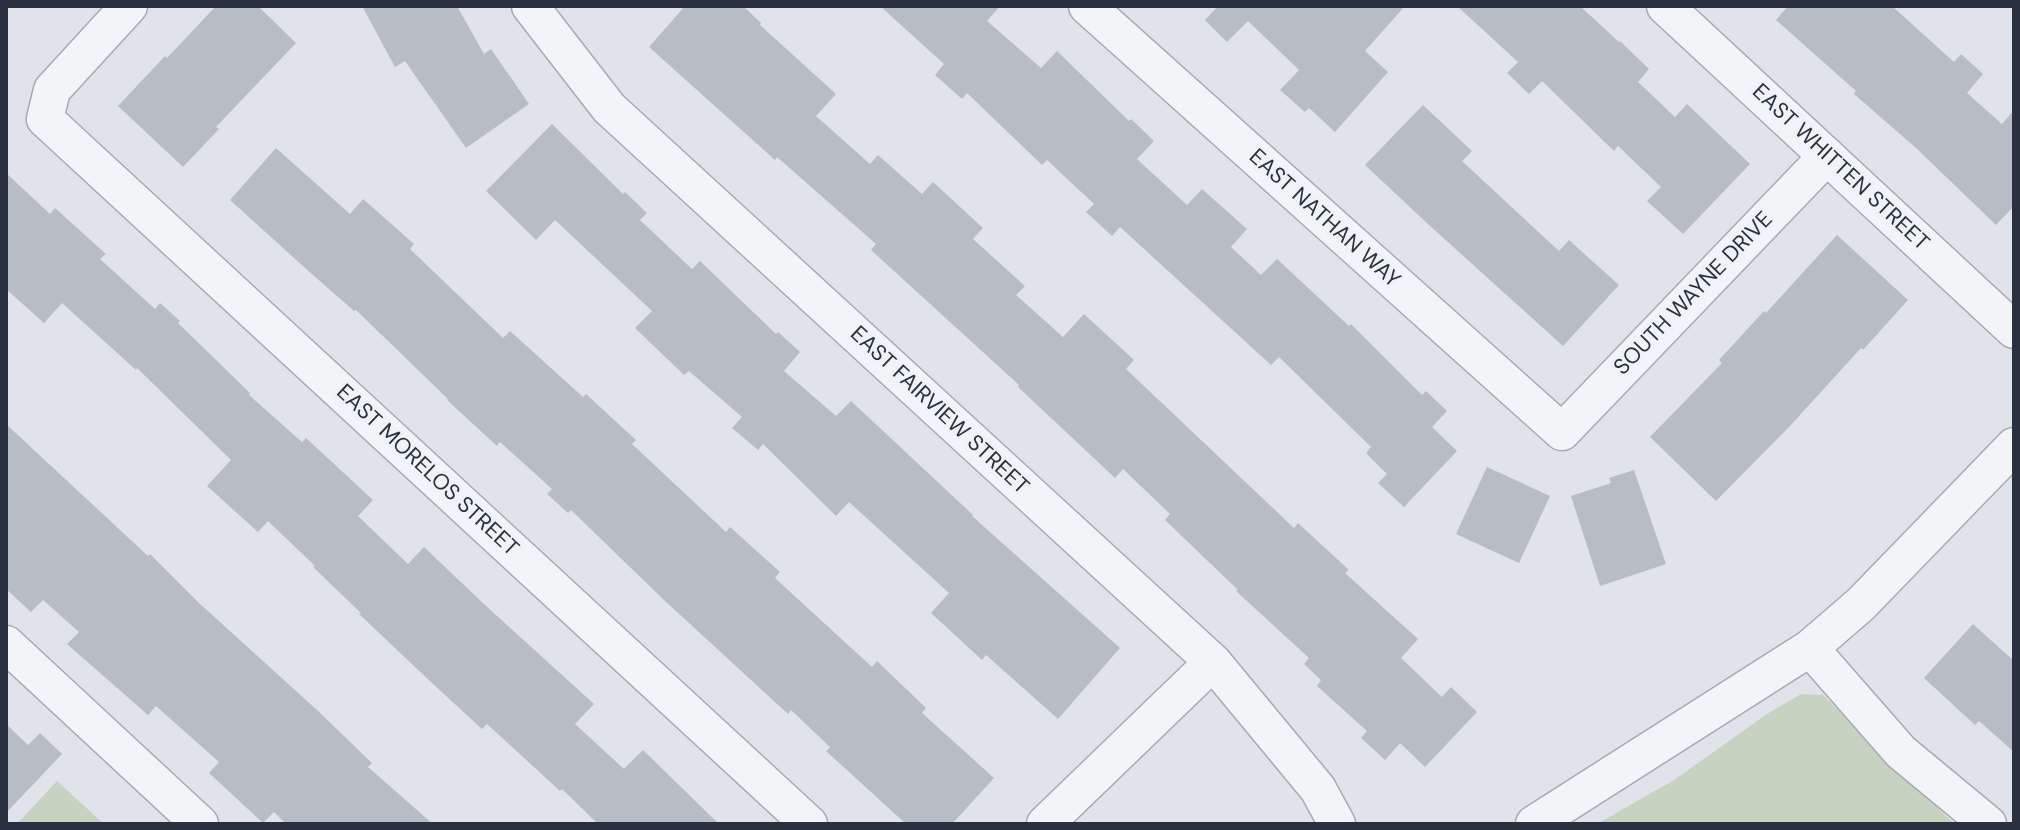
<!DOCTYPE html>
<html>
<head>
<meta charset="utf-8">
<style>
  body { margin:0 }
  #map { position:relative; width:2020px; height:830px; overflow:hidden; background:#e0e3e9; font-family:"DM Sans",sans-serif }
  canvas { display:block }
  .frame { position:absolute; inset:0; border:8px solid #293140; pointer-events:none }
</style>
</head>
<body>
<div id="map">
<canvas width="2020" height="830"></canvas>
<div class="frame"></div>
</div>
<script>
const c = document.querySelector('canvas').getContext('2d');
c.lineJoin = 'round';
function paint(path, color) { c.fillStyle = color; c.fill(path, 'evenodd'); }
const poly = rows => new Path2D(rows.map(r => 'M' + r).join(''));
function stroke(path, color, width, dash) { c.strokeStyle = color; c.lineWidth = width; c.lineCap = dash ? 'butt' : 'round'; c.setLineDash(dash || []); c.stroke(path); }
function label(font, color, halo, rows, align = 'center') {
  c.font = font + ' "DM Sans",sans-serif'; c.lineWidth = 7; c.setLineDash([]); c.textBaseline = 'middle'; c.strokeStyle = halo; c.fillStyle = color; for (const [text, x, y, turn = 0] of rows) {
    c.save(); c.translate(x, y); c.rotate((+turn || 0) * Math.PI / 180); c.textAlign = isNaN(turn) ? turn : align; if (halo) c.strokeText(text, 0, 0); c.fillText(text, 0, 0); c.restore();
  }
}
paint(poly([
  [1801,694,1823,695,1954,824,1597,824,1674,780,1767,714],
  [57,781,104,824,17,824]
]), '#c6d3c1');
paint(poly([
  [216,6,258,6,296,43,216,127,219,129,183,167,118,106,165,56,167,58],
  [362,6,457,6,484,54,491,49,529,104,466,148,405,61,395,67],
  [685,6,743,6,761,23,760,25,836,94,816,116,870,164,878,155,922,194,933,182,983,228,973,239,1025,286,1016,295,1063,337,1084,314,1134,360,1126,369,1294,528,1298,523,1349,570,1345,573,1418,639,1401,658,1442,697,1451,687,1477,712,1425,767,1400,743,1385,760,1361,738,1367,731,1317,686,1321,680,1304,664,1309,658,1236,591,1238,590,1165,520,1170,514,1123,469,1115,478,1018,387,1019,385,871,250,876,244,777,157,775,160,649,47],
  [880,6,1000,6,987,21,1041,68,1057,51,1129,121,1131,119,1154,141,1137,159,1187,205,1202,189,1247,229,1231,247,1261,275,1277,259,1349,326,1351,324,1422,395,1426,391,1447,411,1432,427,1457,451,1404,507,1378,483,1387,474,1366,453,1371,447,1279,357,1271,365,1120,227,1112,236,1086,212,1094,204,1047,160,1042,165,967,93,962,99,935,75,944,64],
  [1218,6,1405,6,1365,51,1388,72,1335,132,1309,108,1305,112,1280,90,1299,70,1248,21,1227,42,1205,20],
  [1457,6,1580,6,1619,42,1620,41,1649,69,1638,82,1675,117,1687,104,1750,164,1683,234,1647,201,1661,187,1618,146,1614,151,1542,81,1529,94,1507,73,1518,62],
  [1788,6,1892,6,1954,62,1961,54,1983,74,1967,93,2002,124,2014,110,2014,206,1996,225,1916,148,1854,94,1856,91,1776,20],
  [1423,105,1472,151,1462,161,1559,251,1569,240,1619,285,1563,346,1429,225,1365,165],
  [552,124,623,194,625,192,647,213,640,220,692,269,700,261,776,334,778,332,800,352,784,371,836,416,851,401,973,515,972,516,1120,648,1058,719,986,655,982,660,931,613,949,593,849,502,836,516,763,444,758,450,732,428,742,417,689,371,684,375,635,328,652,311,555,220,536,240,486,191],
  [276,148,350,214,363,199,414,244,410,249,503,338,510,331,583,397,586,394,636,440,632,444,726,532,730,527,780,572,775,578,872,667,877,661,926,708,922,713,994,778,952,824,906,824,826,751,830,747,791,710,788,714,664,600,571,510,568,513,547,494,552,489,500,442,497,446,447,400,448,399,356,310,354,311,304,267,230,200],
  [6,173,50,214,55,208,106,254,100,259,155,309,160,303,180,321,178,323,250,393,249,395,302,442,306,438,373,500,358,516,408,564,424,547,485,605,594,704,575,724,624,769,643,750,719,824,598,824,562,789,560,791,487,724,482,729,433,684,359,614,361,613,313,567,315,566,268,521,258,532,207,486,231,460,137,368,136,370,62,303,44,323,6,289],
  [1837,235,1908,300,1863,350,1861,348,1790,426,1716,501,1650,437,1722,363,1719,360,1764,311,1766,313],
  [6,424,148,556,150,554,199,603,317,710,372,763,368,767,433,824,286,824,274,812,263,823,209,773,219,762,156,706,148,715,67,644,79,632,43,600,31,612,6,589],
  [1487,467,1550,496,1519,563,1456,534],
  [1634,470,1666,564,1600,586,1571,496,1611,483,1609,478],
  [1973,624,2014,661,2014,752,1979,721,1975,725,1924,678],
  [6,724,28,745,40,733,62,754,6,813]
]), '#b7bdc6');
const street = poly([
  [129,6,52,90,45,119,809,824],
  [530,6,609,108,1213,662,1318,789,1337,824],
  [1087,6,1562,432,1827,156],
  [1665,6,2014,330],
  [6,644,200,824],
  [1810,648,1901,752,1988,824],
  [1045,824,1213,662],
  [1534,824,1810,648,1861,604,2014,446]
]);
stroke(street, '#a5aab3', 39);
stroke(street, '#f3f4f7', 36);
label('22px', '#293140', '#eff2f6', [
  ["EAST WHITTEN STREET",1840,168,43],
  ["EAST NATHAN WAY",1324,219,42],
  ["SOUTH WAYNE DRIVE",1694,294,-46],
  ["EAST FAIRVIEW STREET",939,411,43],
  ["EAST MORELOS STREET",427,471,43]
]);
</script>
</body>
</html>
